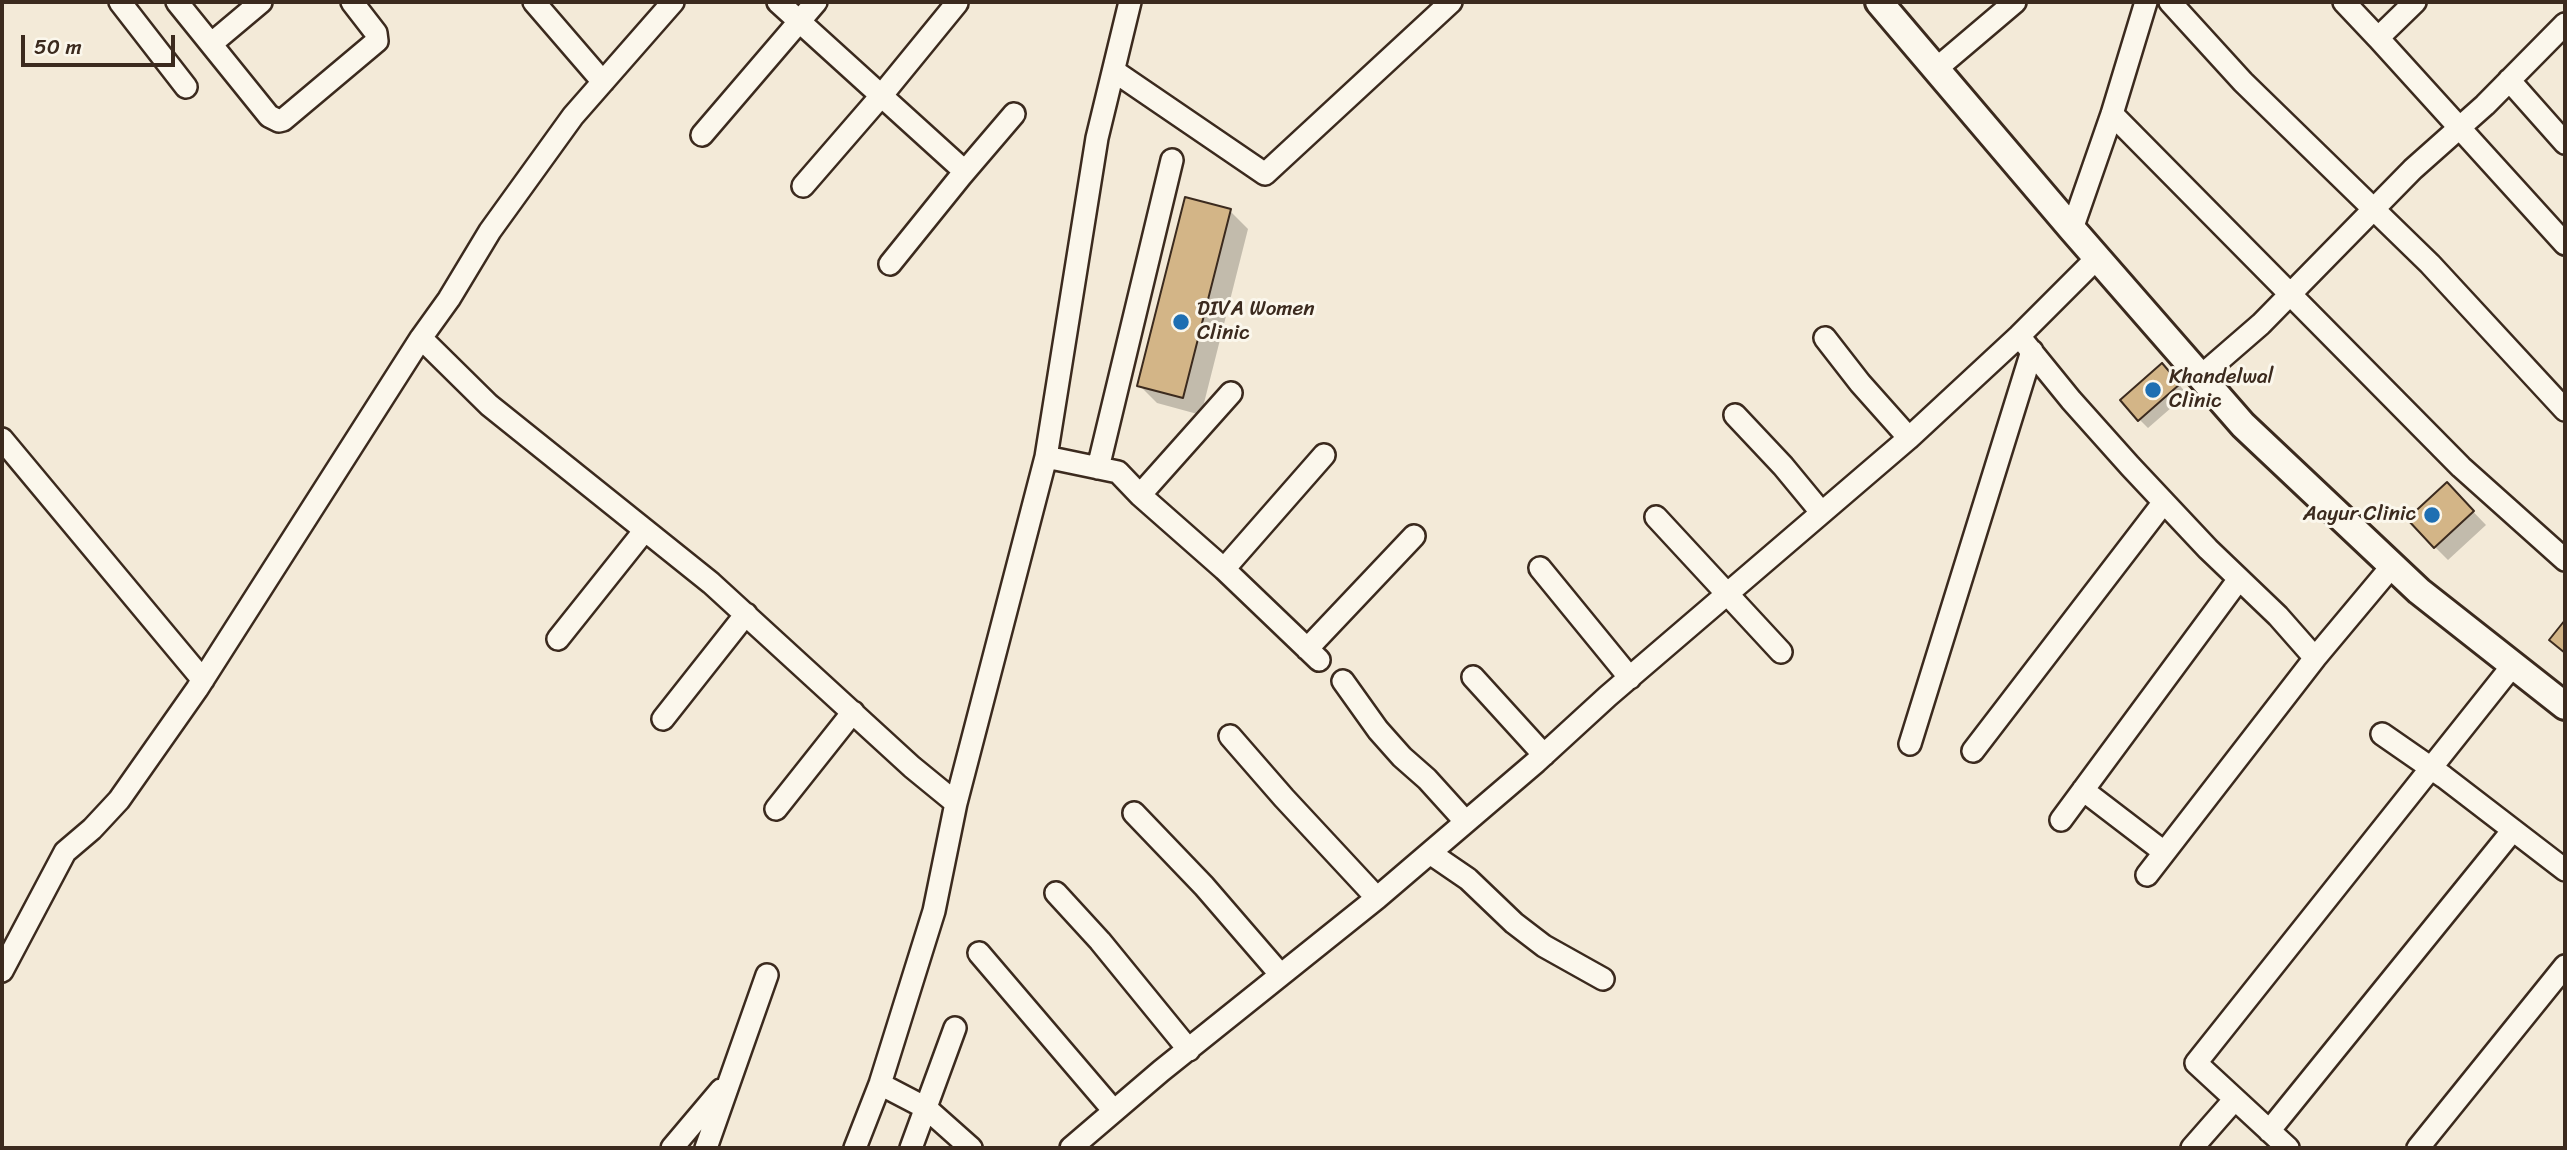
<!DOCTYPE html>
<html>
<head>
<meta charset="utf-8">
<style>
  body { margin:0 }
  #map { position:relative; width:2567px; height:1150px; overflow:hidden; background:#f3ead8; font-family:Sriracha,sans-serif }
  canvas { display:block }
  .frame { position:absolute; inset:0; border:4px solid #3b2a1e; pointer-events:none }
  .scale { position:absolute; left:21px; top:35px; width:154px; height:32px; box-sizing:border-box; border:4px solid #3b2a1e; border-top:0; padding-left:9px; font-size:21px; line-height:24px; white-space:nowrap; color:#3b2a1e; -webkit-text-stroke:5px #fbf7ec; paint-order:stroke }
</style>
</head>
<body>
<div id="map">
<canvas width="2567" height="1150"></canvas>
<div class="frame"></div>
<div class="scale">50 m</div>
</div>
<script>
const c = document.querySelector('canvas').getContext('2d');
c.lineJoin = 'round';
function paint(path, color) { c.fillStyle = color; c.fill(path, 'evenodd'); }
const poly = rows => new Path2D(rows.map(r => 'M' + r).join(''));
function stroke(path, color, width, dash) { c.strokeStyle = color; c.lineWidth = width; c.lineCap = dash ? 'butt' : 'round'; c.setLineDash(dash || []); c.stroke(path); }
function label(font, color, halo, rows, align = 'center') {
  c.font = font + ' Sriracha,sans-serif'; c.lineWidth = 6; c.setLineDash([]); c.textBaseline = 'middle'; c.strokeStyle = halo; c.fillStyle = color; for (const [text, x, y, turn = 0] of rows) {
    c.save(); c.translate(x, y); c.rotate((+turn || 0) * Math.PI / 180); c.textAlign = isNaN(turn) ? turn : align; if (halo) c.strokeText(text, 0, 0); c.fillText(text, 0, 0); c.restore();
  }
}
paint(poly([
  [1230,211,1248,229,1201,415,1157,403,1139,385],
  [2170,374,2187,394,2148,428,2139,419],
  [2460,498,2486,525,2448,560,2435,547]
]), '#0003');
const building = poly([
  [1185,197,1231,209,1183,398,1137,386,1185,197],
  [2162,363,2180,384,2138,421,2120,400,2162,363],
  [2447,482,2474,511,2434,548,2407,519,2447,482],
  [2565,620,2565,653,2549,640,2565,620]
]);
paint(building, '#d3b587');
stroke(building, '#3b2a1e', 2);
const minor = poly([
  [120,2,186,87],
  [177,2,269,116,279,121,283,120,377,41,376,33,352,2],
  [534,2,603,82],
  [673,2,573,116,490,231,449,299,421,338,489,405,711,583,912,767,956,803],
  [778,2,961,168,961,176,890,264],
  [2170,2,2243,82,2430,264,2565,410],
  [2344,2,2378,38],
  [2415,2,2378,38,2565,244],
  [211,44,261,2],
  [1936,69,2015,2],
  [1114,71,1265,174,1451,2],
  [2509,80,2565,143],
  [2112,114,2461,467,2565,560],
  [702,135,816,2],
  [961,176,1014,114],
  [803,186,881,96,957,3],
  [2072,229,2112,114,2146,2],
  [2019,336,2071,400,2130,466,2208,549,2278,616,2315,658,2147,875],
  [1825,338,1860,383,1909,438],
  [2201,376,2261,324,2413,169,2485,105,2565,24],
  [1735,415,1783,466,1821,512],
  [2,439,203,680],
  [1046,457,1118,472,1140,495,1224,569,1319,660],
  [1098,468,1172,160],
  [1140,495,1231,393],
  [1656,517,1781,652],
  [1540,568,1630,678],
  [1224,569,1324,455],
  [558,639,645,530],
  [1307,649,1414,536],
  [2315,658,2392,566],
  [1473,677,1544,755],
  [1343,681,1378,730,1402,757,1427,779,1465,821],
  [663,719,746,614],
  [2382,734,2444,777,2565,870],
  [1230,736,1284,798,1377,898],
  [1910,744,2032,351],
  [1973,751,2164,502],
  [2083,790,2164,852],
  [776,809,853,712],
  [1134,813,1204,886,1280,974],
  [2061,820,2239,579],
  [1430,853,1468,879,1514,923,1544,946,1603,979],
  [1056,893,1100,941,1189,1050],
  [979,953,1114,1111],
  [2,971,65,852,92,829,119,800,197,689,421,338],
  [880,1084,926,1108,971,1148],
  [2269,1131,2513,830],
  [672,1148,721,1090],
  [706,1148,767,975],
  [855,1148,880,1084,934,911,956,803,1046,457,1097,138,1130,2],
  [911,1148,955,1028],
  [1071,1148,1161,1071,1377,898,1536,762,1608,696,1909,438,2019,336,2098,257],
  [2192,1148,2235,1099],
  [2288,1148,2196,1063,2513,665],
  [2418,1148,2565,966]
]);
const tertiary = poly([
  [1879,2,2072,229,2243,425,2419,591,2565,706]
]);
stroke(minor, '#3b2a1e', 26);
stroke(tertiary, '#3b2a1e', 32);
stroke(minor, '#fbf7ec', 21);
stroke(tertiary, '#fbf7ec', 26);
for (const [x, y, r, color] of [
  [1181,322,9,"#1f6fb2"],
  [2153,390,9,"#1f6fb2"],
  [2432,515,9,"#1f6fb2"]
]) { const dot = new Path2D(); dot.arc(x, y, r, 0, 2 * Math.PI); c.fillStyle = color; c.fill(dot); stroke(dot, '#fbf7ec', 2.5); }
label('21px', '#3b2a1e', '#fbf7ec', [
  ["DIVA Women",1197,310],
  ["Clinic",1197,334],
  ["Khandelwal",2169,378],
  ["Clinic",2169,402],
  ["Aayur Clinic",2416,515,"right"]
], 'left');
</script>
</body>
</html>
